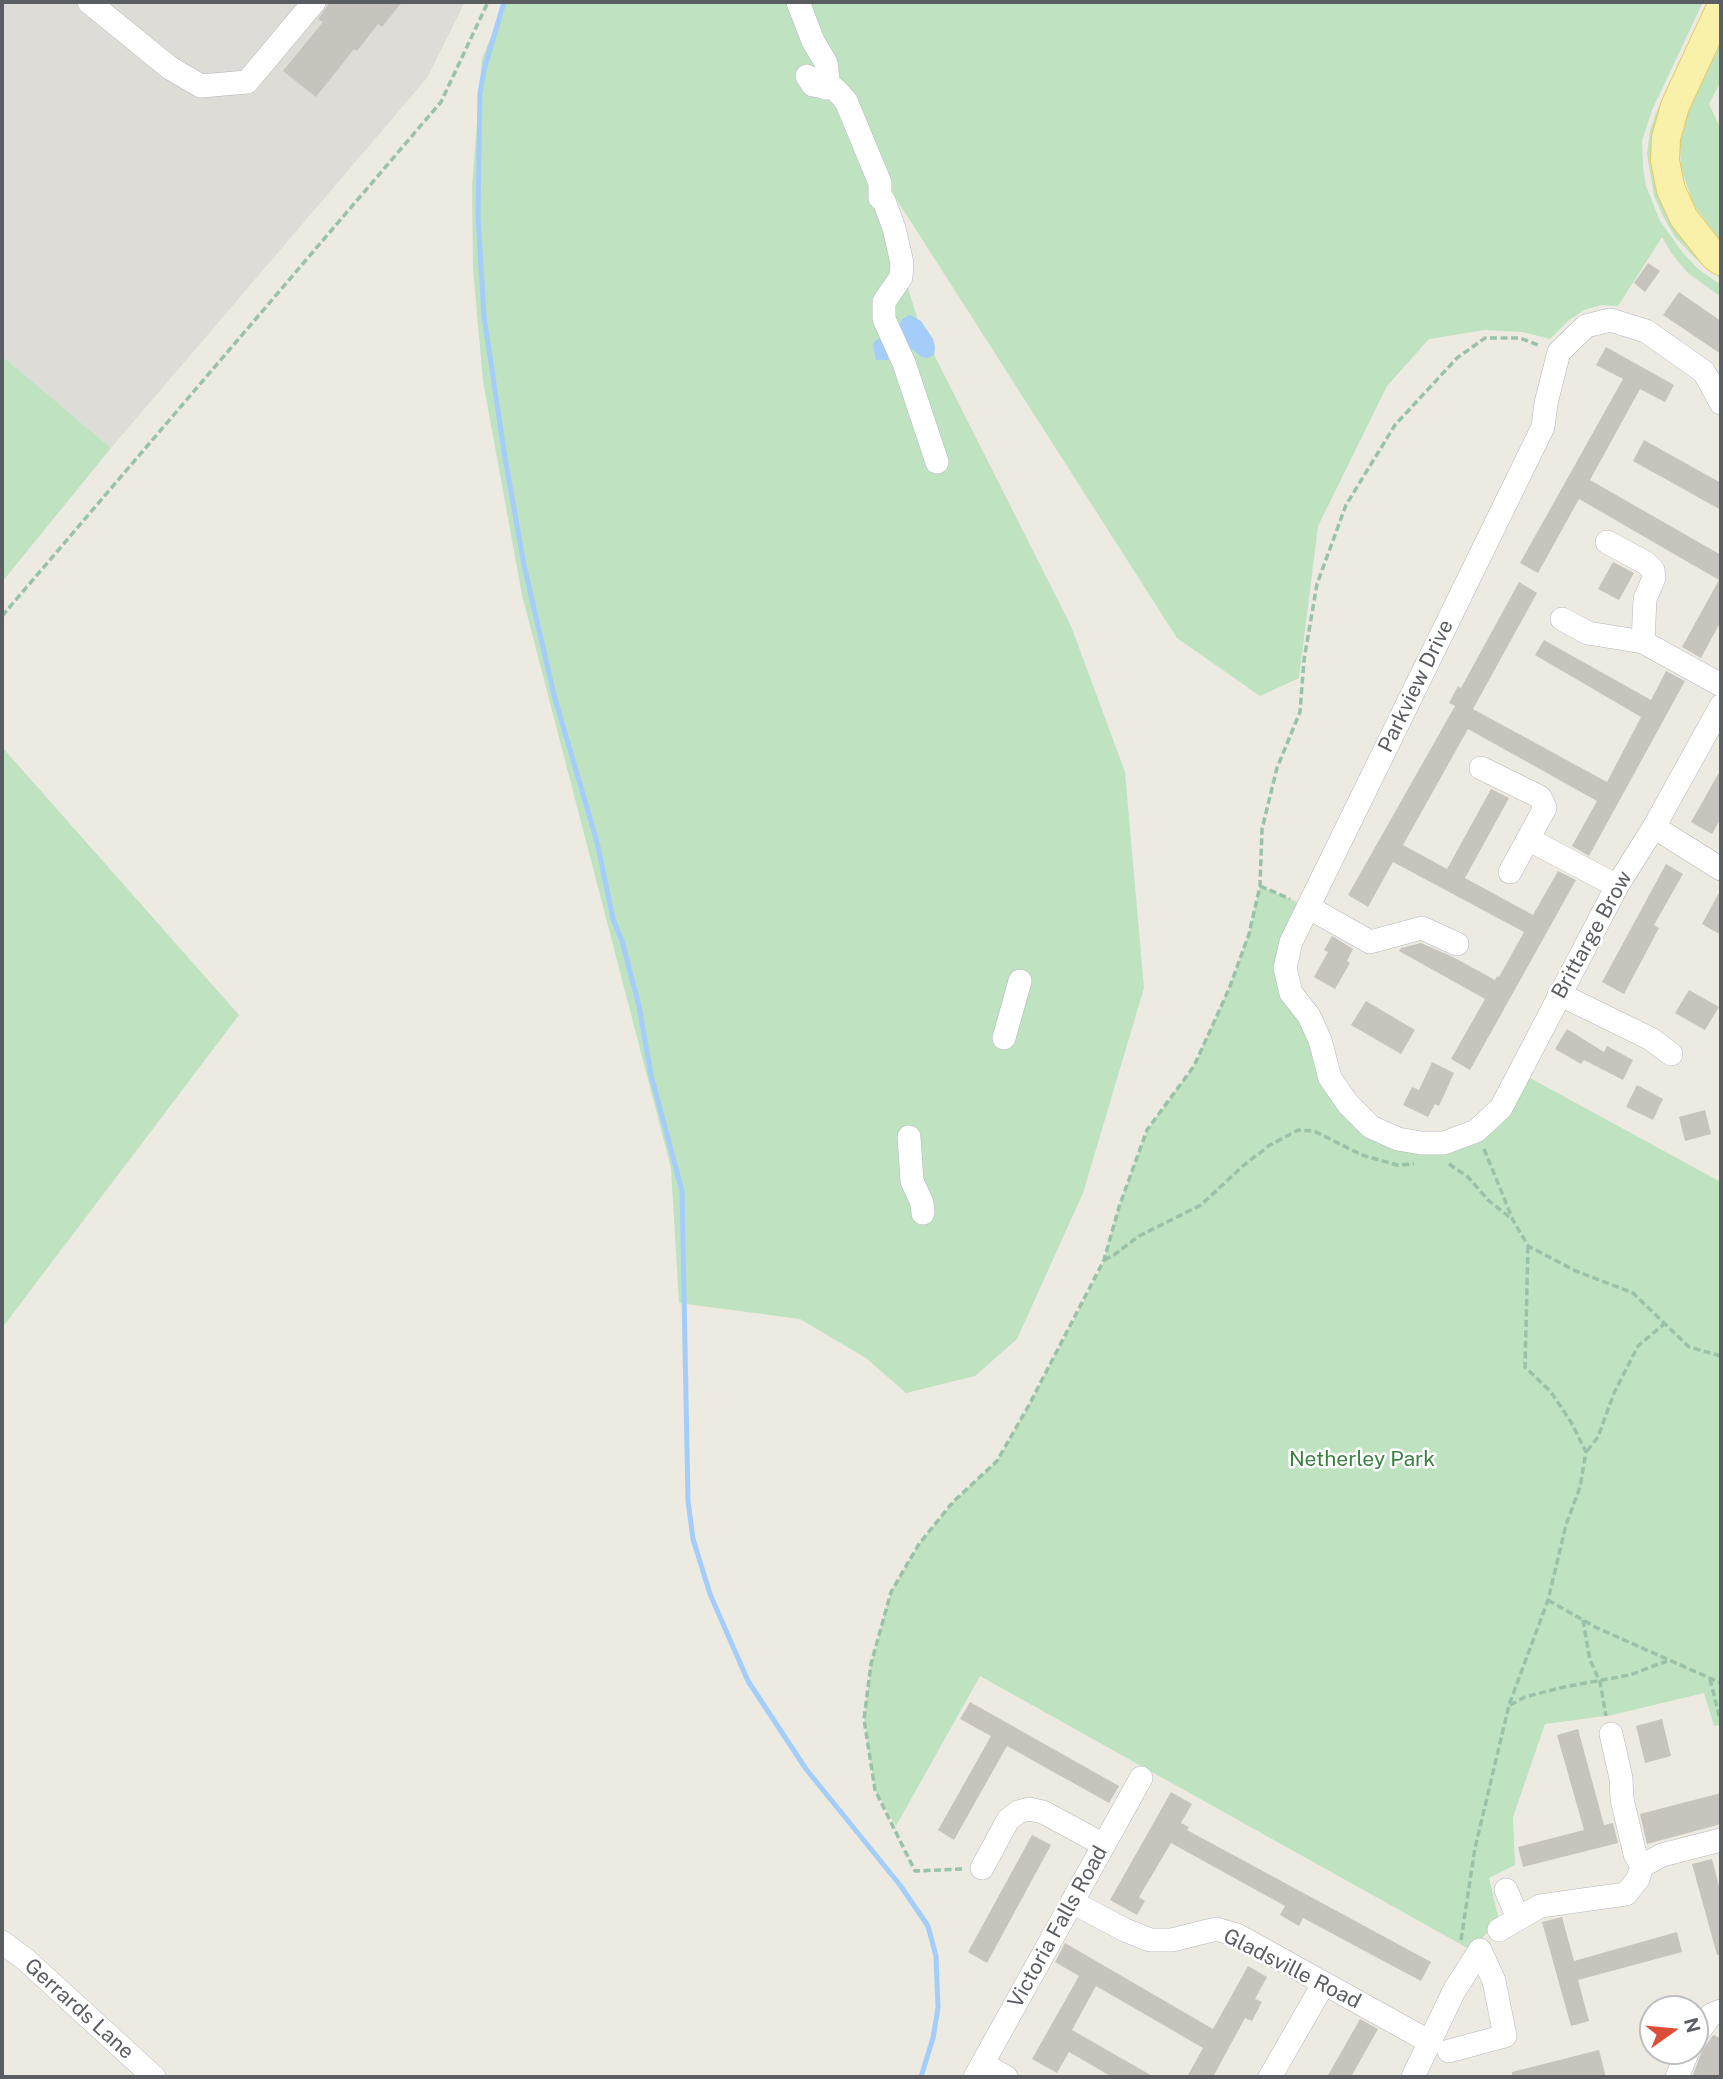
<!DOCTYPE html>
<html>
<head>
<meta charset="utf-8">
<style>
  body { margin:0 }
  #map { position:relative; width:1723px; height:2079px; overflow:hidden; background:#eceae1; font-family:"Public Sans",sans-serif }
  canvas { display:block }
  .frame { position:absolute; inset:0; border:4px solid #5a5d61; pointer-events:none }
  .north { position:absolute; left:1639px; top:1995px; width:70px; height:70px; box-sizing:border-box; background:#fff; border:2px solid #bdbec0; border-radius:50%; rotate:75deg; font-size:19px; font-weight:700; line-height:28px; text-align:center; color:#5a5d61 }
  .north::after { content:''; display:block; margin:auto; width:24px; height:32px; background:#dc4e37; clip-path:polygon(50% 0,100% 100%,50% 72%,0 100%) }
</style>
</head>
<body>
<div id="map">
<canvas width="1723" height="2079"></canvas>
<div class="frame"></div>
<div class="north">N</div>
</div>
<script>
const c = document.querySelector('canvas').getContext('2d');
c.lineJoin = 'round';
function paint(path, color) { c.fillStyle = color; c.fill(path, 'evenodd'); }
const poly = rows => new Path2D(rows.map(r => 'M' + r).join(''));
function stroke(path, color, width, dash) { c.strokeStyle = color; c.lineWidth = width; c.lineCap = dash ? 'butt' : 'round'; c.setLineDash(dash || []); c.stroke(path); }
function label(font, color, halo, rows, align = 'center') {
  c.font = font + ' "Public Sans",sans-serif'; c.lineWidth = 5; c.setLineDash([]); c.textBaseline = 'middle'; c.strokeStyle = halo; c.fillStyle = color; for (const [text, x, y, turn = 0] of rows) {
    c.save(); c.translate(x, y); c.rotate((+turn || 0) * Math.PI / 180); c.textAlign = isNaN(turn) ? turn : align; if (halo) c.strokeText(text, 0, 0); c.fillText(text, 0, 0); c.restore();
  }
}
paint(poly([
  [2,2,465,2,427,78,111,448,2,356]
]), '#dddcd6');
paint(poly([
  [505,2,1703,2,1652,110,1642,141,1643,167,1646,186,1660,221,1683,253,1698,269,1721,285,1721,297,1688,273,1672,254,1662,237,1618,306,1601,305,1584,310,1568,321,1550,339,1523,332,1485,330,1429,339,1387,386,1318,526,1299,678,1260,696,1177,638,849,125,886,217,920,327,1071,626,1125,772,1144,988,1083,1193,1017,1339,975,1376,906,1393,866,1358,800,1319,679,1303,671,1168,522,595,483,381,473,269,472,187,482,59],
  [1708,2,1662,110,1689,244,1721,273,1721,279,1694,257,1675,237,1663,216,1654,196,1647,154,1650,130,1658,108],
  [1721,32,1721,81,1709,104,1721,130,1721,241,1693,204,1681,167,1680,144,1684,116],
  [2,356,111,448,2,582],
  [2,747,239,1015,2,1328],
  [1260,886,1308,907,1285,968,1348,1104,1421,1143,1501,1108,1530,1078,1719,1181,1721,1178,1721,1725,1714,1726,1704,1693,1612,1715,1545,1724,1513,1817,1515,1865,1489,1878,1499,1920,1471,1950,980,1676,896,1826,875,1790,864,1719,871,1664,891,1592,919,1544,953,1502,997,1461,1029,1405,1102,1266,1119,1207,1147,1130,1194,1066,1229,989,1249,934]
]), '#bfe2c1');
paint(poly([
  [910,315,921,321,933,339,935,347,934,355,927,358,921,357,913,350,907,348,895,353,887,360,876,360,873,345,875,341,898,328,902,319]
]), '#a4cef9');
stroke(poly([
  [504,2,484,70,480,93,478,216,484,316,505,458,524,565,554,695,597,842,613,919,622,941,639,1006,651,1075,682,1191,688,1501,693,1539,710,1594,748,1681,806,1769,900,1885,928,1926,936,1956,938,2008,933,2038,921,2077]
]), '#a4cef9', 5);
paint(poly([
  [330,2,402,2,382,27,378,24,357,51,354,49,316,97,283,71,323,22,318,19],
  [1648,263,1660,271,1645,292,1634,283],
  [1679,292,1721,321,1721,354,1663,315],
  [1606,347,1674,385,1665,402,1640,389,1590,480,1721,555,1721,621,1701,658,1682,647,1719,580,1579,499,1538,573,1520,563,1623,379,1596,365],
  [1644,440,1721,483,1721,510,1633,461],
  [1613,562,1634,573,1619,600,1598,589],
  [1519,582,1537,593,1473,709,1607,782,1641,717,1535,655,1544,640,1651,700,1666,671,1685,681,1589,856,1572,846,1597,801,1468,729,1403,845,1447,869,1491,789,1509,798,1465,878,1533,915,1558,871,1576,880,1470,1070,1451,1059,1485,999,1399,951,1401,948,1421,943,1453,957,1495,980,1497,976,1499,977,1524,932,1393,862,1368,907,1348,895,1455,706,1449,703,1458,686,1461,688],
  [1721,769,1721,818,1712,834,1691,822],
  [1666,864,1683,874,1654,925,1659,928,1624,994,1602,982],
  [1721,889,1721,935,1702,924],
  [1332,936,1353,949,1347,961,1350,963,1335,989,1314,977,1328,952,1324,950],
  [1689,990,1719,1007,1705,1030,1675,1013],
  [1366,1001,1415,1030,1401,1054,1351,1025],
  [1567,1029,1604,1052,1607,1046,1633,1060,1623,1080,1584,1060,1581,1064,1555,1049],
  [1432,1062,1454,1073,1439,1106,1435,1104,1428,1117,1403,1105,1412,1087,1419,1090],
  [1637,1085,1663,1099,1653,1120,1626,1107],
  [1705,1110,1711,1134,1685,1141,1679,1117],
  [970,1702,1119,1786,1109,1803,1007,1746,954,1840,938,1830,991,1736,960,1719],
  [1662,1719,1671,1756,1645,1763,1636,1726],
  [1578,1729,1604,1825,1613,1823,1618,1843,1523,1867,1518,1847,1584,1830,1557,1735],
  [1171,1792,1192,1804,1181,1823,1189,1827,1187,1830,1431,1962,1421,1981,1303,1918,1299,1926,1280,1915,1285,1906,1171,1843,1139,1897,1145,1901,1137,1915,1110,1900],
  [1721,1793,1721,1824,1647,1844,1640,1814],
  [1032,1835,1051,1845,987,1963,968,1952],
  [1712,1859,1721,1894,1721,1954,1717,1955,1692,1864],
  [1562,1917,1574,1961,1677,1932,1682,1952,1578,1980,1589,2021,1571,2026,1542,1922],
  [1065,1943,1213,2029,1248,1966,1267,1977,1255,1999,1262,2002,1252,2021,1245,2018,1213,2077,1187,2077,1203,2048,1096,1986,1072,2030,1154,2077,1112,2077,1069,2052,1057,2073,1032,2059,1079,1976,1055,1962],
  [1360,2019,1378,2029,1351,2077,1327,2077],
  [1713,2035,1721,2038,1721,2071,1719,2077,1692,2077,1702,2051],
  [1599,2050,1606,2077,1512,2077,1512,2072]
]), '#c7c4be');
const minor = poly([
  [89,2,170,68,201,86,247,82,314,2],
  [798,2,813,41,826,63,828,78,825,88],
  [807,76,813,85,835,89,846,101,880,183,880,198,884,201,894,228,902,263,901,277,884,302,884,319,904,363,937,462],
  [1721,403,1704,372,1646,331,1610,320,1586,326,1559,352,1546,403,1543,427,1291,942,1285,968,1291,993,1309,1016,1320,1040,1330,1078,1348,1104,1371,1127,1398,1139,1421,1143,1444,1143,1476,1131,1501,1108,1617,886,1654,827,1721,706],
  [1562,619,1588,633,1643,642,1645,599,1654,578,1653,570,1646,563,1607,542],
  [1643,642,1721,685],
  [1481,768,1540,797,1545,808,1528,839],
  [1654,827,1721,869],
  [1510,872,1528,839,1617,886],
  [1308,907,1370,942,1422,928,1457,944],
  [1559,994,1651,1039,1671,1054],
  [1004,1038,1020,981],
  [909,1137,912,1181,922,1203,923,1213],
  [1611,1734,1621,1778,1622,1799,1635,1854,1642,1866],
  [982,1868,1008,1820,1018,1812,1029,1809,1043,1812,1104,1845],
  [1506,1890,1518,1918],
  [1072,1902,1125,1930,1150,1940,1172,1940,1216,1929,1237,1935,1430,2042],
  [1499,1930,1540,1906,1626,1894,1638,1879,1642,1866,1662,1855,1721,1840],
  [2,1942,26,1960,154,2077],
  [1695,2036,1711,2015,1721,2011],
  [983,2064,1006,2077],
  [975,2077,1141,1778],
  [1270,2077,1324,1983],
  [1413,2077,1454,1991,1480,1950,1494,1981,1505,2036,1449,2051],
  [1677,2077,1688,2051]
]);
const major = poly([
  [1721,7,1675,106,1666,138,1665,161,1671,190,1684,218,1714,256,1721,261]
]);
stroke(minor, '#b4b7bb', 24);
stroke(major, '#e7c95f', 30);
stroke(poly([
  [2,616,441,102,488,2],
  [1260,886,1290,899],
  [1484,1149,1513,1220,1528,1246,1576,1271,1633,1293,1689,1347,1721,1356],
  [1449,1164,1468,1177,1488,1200,1513,1220],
  [1104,1260,1114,1255,1139,1236,1201,1205,1244,1165,1270,1145,1298,1130,1314,1131,1362,1155,1397,1165,1414,1164],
  [1587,1451,1598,1437,1614,1393,1638,1346,1664,1324],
  [1548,1600,1597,1628,1721,1683],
  [1583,1620,1590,1660,1600,1682,1606,1716],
  [1710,1679,1721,1723],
  [1510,1705,1525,1697,1564,1687,1630,1675,1667,1661],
  [962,1869,915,1871,875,1790,864,1719,871,1664,891,1592,919,1544,953,1502,997,1461,1029,1405,1104,1260,1119,1207,1147,1130,1194,1066,1229,989,1249,934,1260,886,1262,829,1277,768,1300,712,1304,660,1317,584,1346,505,1395,425,1457,358,1485,338,1520,338,1541,346],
  [1461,1940,1475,1848,1509,1705,1548,1600,1566,1525,1580,1487,1586,1452,1571,1422,1551,1392,1525,1367,1528,1246]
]), '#99c2a8', 3.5, [7, 3.5]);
stroke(minor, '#fff', 23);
stroke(major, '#f9f1a9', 28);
label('21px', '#5a5d61', '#fff', [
  ["Parkview Drive",1416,686,-64],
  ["Brittarge Brow",1592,935,-61],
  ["Victoria Falls Road",1058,1927,-61],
  ["Gladsville Road",1292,1969,27],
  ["Gerrards Lane",79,2009,42]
]);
label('21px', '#3a8042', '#fff', [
  ["Netherley Park",1362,1460]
]);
</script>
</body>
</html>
